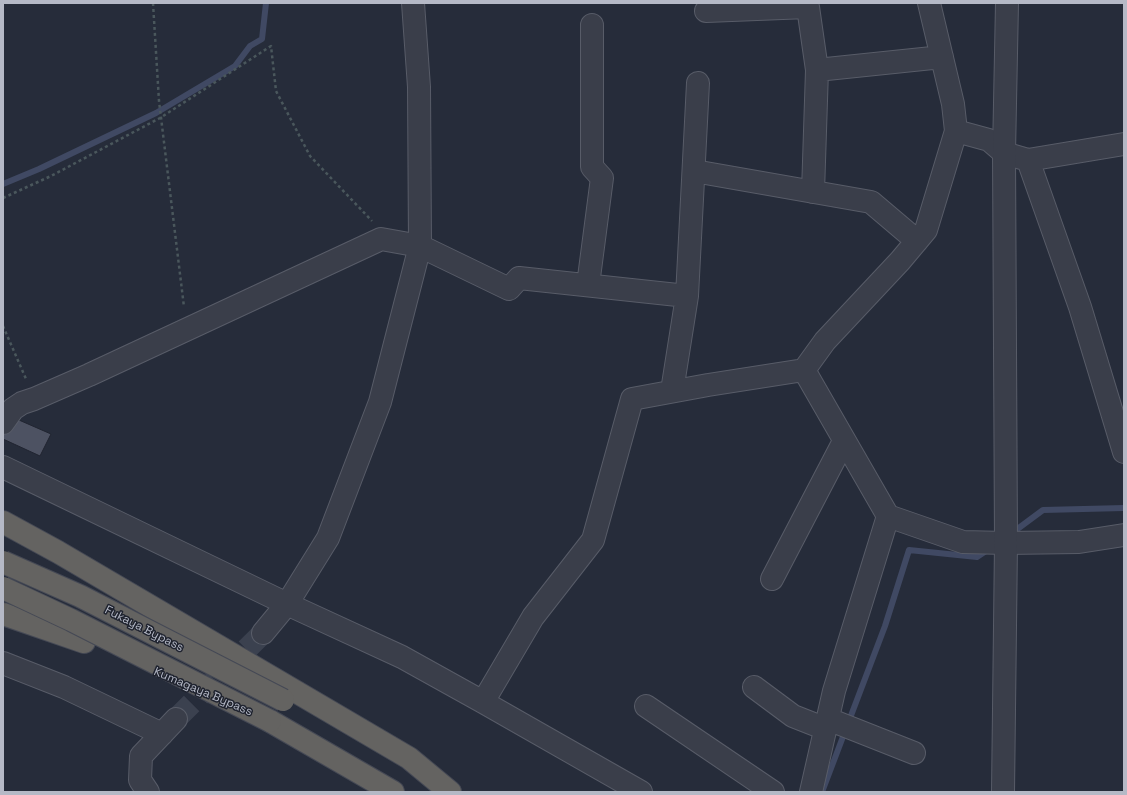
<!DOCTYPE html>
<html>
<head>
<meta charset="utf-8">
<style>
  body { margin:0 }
  #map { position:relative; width:1127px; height:795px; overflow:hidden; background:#262c3a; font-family:"Space Grotesk",sans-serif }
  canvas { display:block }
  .frame { position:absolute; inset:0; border:4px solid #b5b9c6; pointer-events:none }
</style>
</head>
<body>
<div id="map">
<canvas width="1127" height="795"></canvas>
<div class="frame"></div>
</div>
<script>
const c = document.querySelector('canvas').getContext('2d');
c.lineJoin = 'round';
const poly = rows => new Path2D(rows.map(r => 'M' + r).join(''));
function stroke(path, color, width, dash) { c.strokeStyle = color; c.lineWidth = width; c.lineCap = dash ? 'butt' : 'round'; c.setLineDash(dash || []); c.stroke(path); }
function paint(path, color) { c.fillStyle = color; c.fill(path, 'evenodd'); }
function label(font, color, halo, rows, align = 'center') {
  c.font = font + ' "Space Grotesk",sans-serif'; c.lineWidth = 3; c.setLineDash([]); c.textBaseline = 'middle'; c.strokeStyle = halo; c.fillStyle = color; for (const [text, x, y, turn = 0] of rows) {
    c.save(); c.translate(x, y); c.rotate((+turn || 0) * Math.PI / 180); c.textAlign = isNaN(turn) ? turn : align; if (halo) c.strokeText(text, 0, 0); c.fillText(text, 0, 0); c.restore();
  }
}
stroke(poly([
  [3,184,39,169,156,113,235,66,250,46,262,39,266,3],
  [1012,533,1043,510,1124,508],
  [822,792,885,626,909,550,977,557,989,549]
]), '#404963', 6);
const building = poly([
  [12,417,51,434,40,456,3,439,3,434,12,417]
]);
paint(building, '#4d5262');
stroke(building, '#212531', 1);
stroke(poly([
  [176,719,263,633]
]), '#3b414f', 22, [22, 11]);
const minor = poly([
  [929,3,953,104,956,131,989,140,1004,153,1028,160,1080,307,1124,452],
  [706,11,808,7,817,70,813,192],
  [817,70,942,57],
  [1028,160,1124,144],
  [694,171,871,202,917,241],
  [588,285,602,178,592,167,592,25],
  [804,370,825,341,900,261,926,230,956,131],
  [672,391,687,296,698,83],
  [3,423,13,409,22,403,34,399,89,375,381,239,420,246,509,289,519,278,687,296],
  [3,467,287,604,402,657,483,702,641,792],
  [772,579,844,441],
  [263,633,287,604,328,538,380,402,420,246,419,87,413,3],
  [3,663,64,687,162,734],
  [754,687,793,716,826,729],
  [483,702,533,617,593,540,632,399,708,385,804,370,888,516,963,542,1006,543,1079,542,1124,535],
  [646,706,773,792],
  [828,719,914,753],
  [148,792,140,780,141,756,176,719],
  [811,792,834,691,888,516]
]);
const tertiary = poly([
  [1003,792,1006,543,1004,153,1007,3]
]);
const trunk = poly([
  [3,522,58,552,409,758,450,792],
  [3,614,84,642],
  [270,721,393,792]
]);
stroke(minor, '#585c68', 24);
stroke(tertiary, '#585c68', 24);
stroke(trunk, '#454955', 24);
stroke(poly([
  [153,3,159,101,184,307],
  [3,198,51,176,160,118,271,46,276,91,310,156,372,221],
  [3,326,26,379]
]), '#4a575c', 2.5, [3, 3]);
stroke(minor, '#3a3e4a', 22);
stroke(tertiary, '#3a3e4a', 22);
stroke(trunk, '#646361', 22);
const trunkBridge = poly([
  [3,562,80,596,283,700],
  [3,588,71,620,270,721]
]);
stroke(trunkBridge, '#454955', 24, []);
stroke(trunkBridge, '#646361', 22);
label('12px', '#b5b9c6', '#1f232f', [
  ["Fukaya Bypass",144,629,27],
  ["Kumagaya Bypass",203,692,23]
]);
</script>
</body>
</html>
